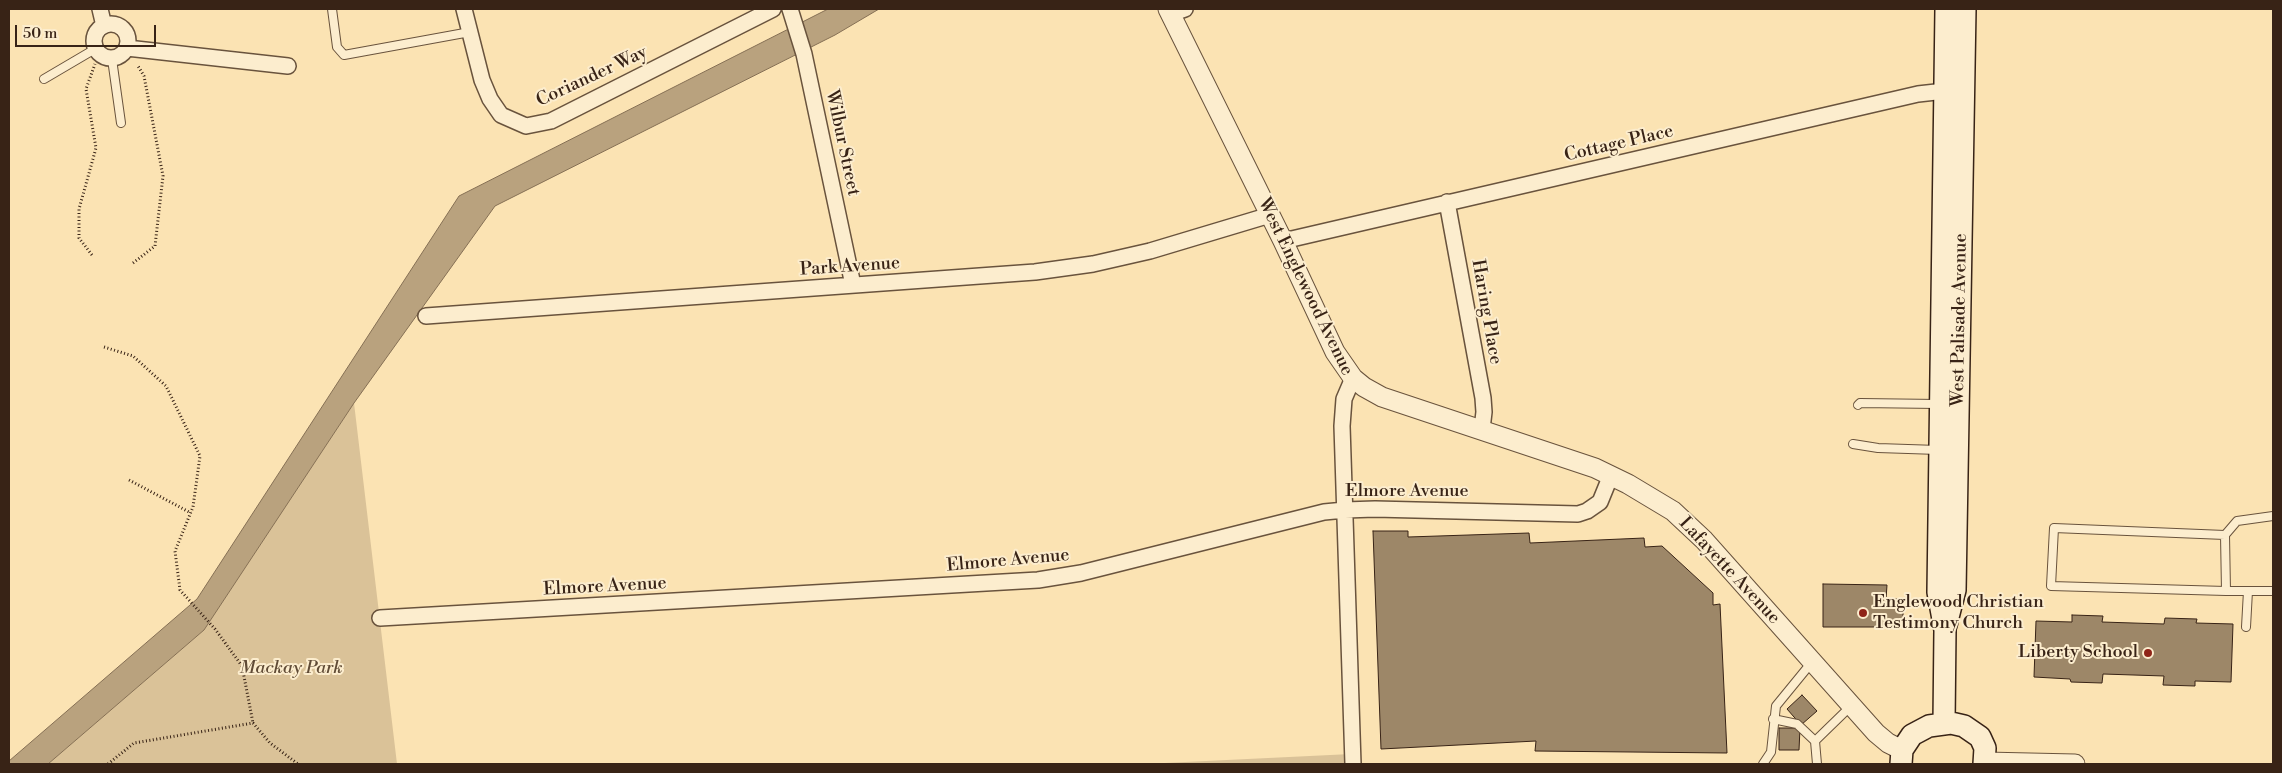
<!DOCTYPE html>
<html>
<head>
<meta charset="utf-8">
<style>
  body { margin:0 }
  #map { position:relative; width:2282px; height:773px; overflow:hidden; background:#fbe3b3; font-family:"Libre Bodoni",serif }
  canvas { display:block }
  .frame { position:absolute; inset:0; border:10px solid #382316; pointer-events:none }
  .scale { position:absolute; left:15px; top:25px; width:141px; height:22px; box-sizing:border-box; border:2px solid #382316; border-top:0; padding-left:6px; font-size:15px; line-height:18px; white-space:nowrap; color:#382316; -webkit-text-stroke:4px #fcedce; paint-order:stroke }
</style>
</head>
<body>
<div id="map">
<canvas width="2282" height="773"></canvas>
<div class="frame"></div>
<div class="scale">50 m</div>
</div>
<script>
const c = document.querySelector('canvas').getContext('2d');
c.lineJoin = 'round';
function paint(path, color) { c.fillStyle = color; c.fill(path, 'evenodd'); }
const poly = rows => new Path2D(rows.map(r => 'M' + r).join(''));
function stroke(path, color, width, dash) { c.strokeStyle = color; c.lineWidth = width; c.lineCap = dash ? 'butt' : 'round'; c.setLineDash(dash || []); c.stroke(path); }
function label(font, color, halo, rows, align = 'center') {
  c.font = font + ' "Libre Bodoni",serif'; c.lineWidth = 4; c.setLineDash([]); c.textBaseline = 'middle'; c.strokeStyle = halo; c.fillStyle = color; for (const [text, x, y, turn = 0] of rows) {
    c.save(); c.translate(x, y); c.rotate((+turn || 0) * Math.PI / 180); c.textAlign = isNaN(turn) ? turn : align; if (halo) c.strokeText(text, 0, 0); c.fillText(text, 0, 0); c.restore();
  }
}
paint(poly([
  [354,403,397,764,48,764,204,630],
  [1351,754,1351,764,1144,764]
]), '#dac298');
const water = poly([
  [828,9,879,9,835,35,495,206,354,403,204,630,48,764,9,764,9,761,197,599,459,196,828,9]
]);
paint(water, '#b9a27e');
stroke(water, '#856f54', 1);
const building = poly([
  [1373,531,1408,531,1408,537,1529,533,1530,543,1644,538,1645,547,1662,546,1713,593,1713,605,1720,604,1727,753,1535,751,1536,741,1381,749,1373,531],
  [1823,584,1887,585,1886,599,1903,599,1903,627,1823,627,1823,584],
  [2072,615,2103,616,2102,622,2164,624,2165,618,2197,619,2196,623,2233,624,2231,682,2195,681,2195,686,2163,685,2164,676,2103,674,2102,683,2071,682,2070,679,2034,677,2036,621,2072,622,2072,615],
  [1802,695,1817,711,1801,725,1787,709,1802,695],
  [1779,728,1800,728,1799,750,1779,750,1779,728]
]);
paint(building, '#9d8768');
stroke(building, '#382316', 1);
const service = poly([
  [332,9,337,47,344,55,470,32],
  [112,59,121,123],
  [44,79,95,49],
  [1858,405,1860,403,1938,404],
  [1853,444,1878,448,1938,450],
  [2273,516,2237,521,2225,535,2226,591,2273,591],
  [2225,535,2054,528,2051,586,2226,591],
  [2246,627,2248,591],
  [1773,719,1797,724,1815,741],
  [1763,764,1771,752,1776,706,1812,662],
  [1817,764,1815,741,1851,706]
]);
const minor = poly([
  [100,9,104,26],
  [464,9,482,80,490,99,501,115,526,126,551,121,773,9],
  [790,9,804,54,853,285],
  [1171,14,1185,9],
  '94 41a17 17 0 1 1 34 0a17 17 0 1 1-34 0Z',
  [127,48,288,66],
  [1447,202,1483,398,1484,412,1482,429],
  [1283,241,1918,94,1954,90],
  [426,316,1035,272,1093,264,1150,251,1270,215],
  [1353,378,1344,399,1342,426,1353,764],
  [380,618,1038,580,1081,573,1324,512,1345,510,1375,509,1578,514,1587,511,1600,502,1611,475]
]);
const tertiary = poly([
  [1168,9,1283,241,1335,352,1353,378,1364,387,1382,397,1595,468,1628,484,1673,511,1704,540,1876,733,1888,743,1902,750],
  [1985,762,2075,764]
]);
const secondary = poly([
  [1946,625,1955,590,1965,9],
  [1944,723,1945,630,1938,592,1946,9],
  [1901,764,1902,750,1912,735,1929,726,1951,723,1964,726,1980,737,1985,748,1984,764]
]);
stroke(service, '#69533d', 10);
stroke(minor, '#69533d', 18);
stroke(tertiary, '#69533d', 21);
stroke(secondary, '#382316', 24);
stroke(poly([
  [92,255,79,238,79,209,96,148,86,89,95,64],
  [133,263,155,246,163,176,144,76,138,66],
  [104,347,133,356,166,386,200,456,193,507,175,551,180,590,215,629,242,666,253,723],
  [129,480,191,513],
  [108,764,134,743,253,723,270,743,298,764]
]), '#382316', 3, [1, 2.5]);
stroke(service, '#fcedce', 8);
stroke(minor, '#fcedce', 15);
stroke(tertiary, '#fcedce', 19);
stroke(secondary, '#fcedce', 21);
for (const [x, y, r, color] of [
  [1863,613,5,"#8f2418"],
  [2148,653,5,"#8f2418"]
]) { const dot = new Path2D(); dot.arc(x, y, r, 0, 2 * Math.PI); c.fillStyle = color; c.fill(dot); stroke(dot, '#fcedce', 2); }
label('18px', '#382316', '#fcedce', [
  ["Coriander Way",592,77,-25],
  ["Wilbur Street",842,143,78],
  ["Cottage Place",1619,144,-13],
  ["Park Avenue",850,267,-4],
  ["West Englewood Avenue",1305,287,64],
  ["Haring Place",1486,312,80],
  ["West Palisade Avenue",1960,320,-89],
  ["Elmore Avenue",1407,492],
  ["Elmore Avenue",1008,561,-5],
  ["Lafayette Avenue",1729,571,47],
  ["Elmore Avenue",605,587,-3]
]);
label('18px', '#382316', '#fcedce', [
  ["Englewood Christian",1873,603],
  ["Testimony Church",1873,624],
  ["Liberty School",2138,653,"right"]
], 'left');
label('italic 18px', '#604b36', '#fcedce', [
  ["Mackay Park",291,669]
]);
</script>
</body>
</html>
